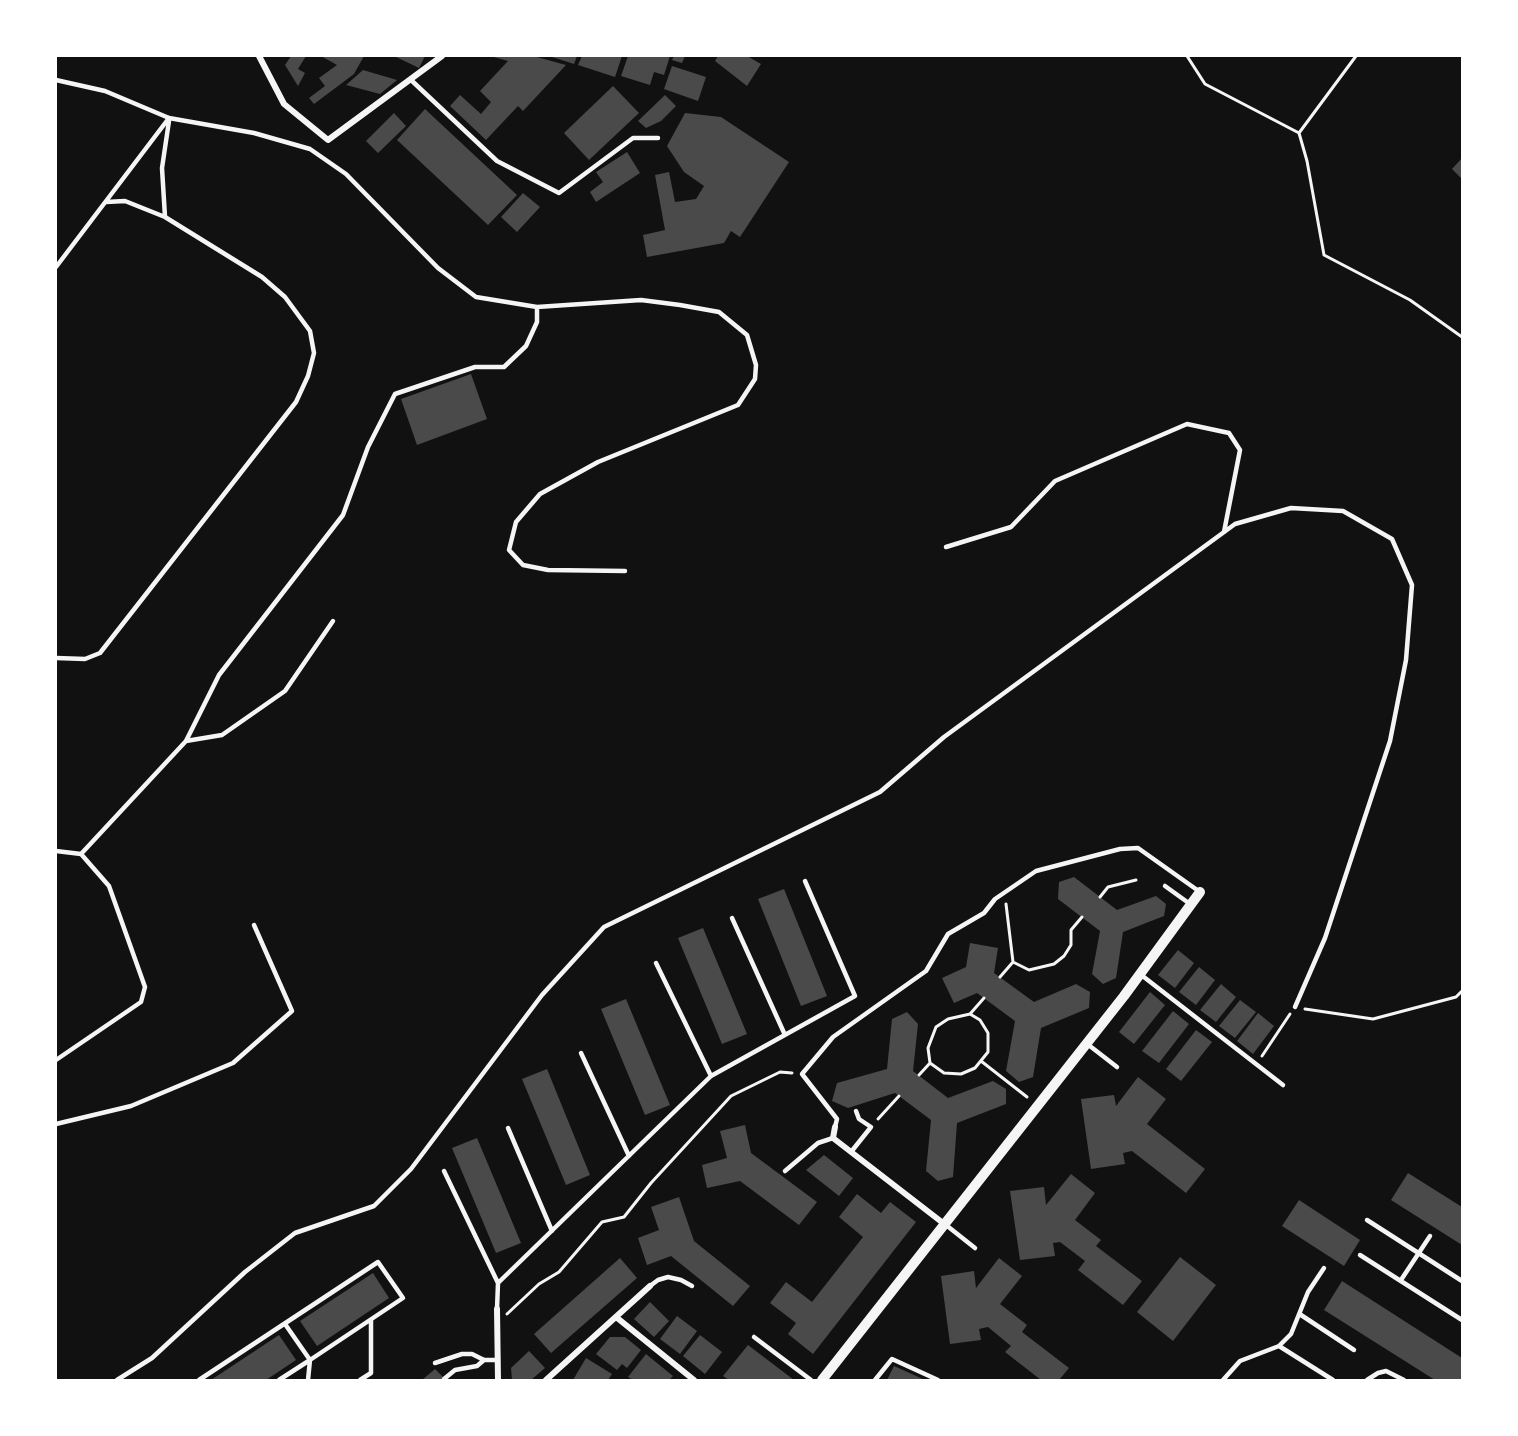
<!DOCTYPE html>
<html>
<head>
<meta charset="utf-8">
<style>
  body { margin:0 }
  #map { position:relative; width:1518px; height:1436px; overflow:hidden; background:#111; font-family:"IBM Plex Sans",sans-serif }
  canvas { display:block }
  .frame { position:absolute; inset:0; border:57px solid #fff; pointer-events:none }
</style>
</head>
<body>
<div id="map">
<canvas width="1518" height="1436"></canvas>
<div class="frame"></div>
</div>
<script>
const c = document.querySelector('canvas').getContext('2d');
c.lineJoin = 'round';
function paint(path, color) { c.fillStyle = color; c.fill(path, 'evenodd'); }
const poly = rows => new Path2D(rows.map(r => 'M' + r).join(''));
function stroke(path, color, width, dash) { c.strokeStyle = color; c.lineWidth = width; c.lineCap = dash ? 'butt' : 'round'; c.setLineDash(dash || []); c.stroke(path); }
paint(poly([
  [291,56,306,56,298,69,305,73,298,86,285,65],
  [321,56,364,56,354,74,314,104,309,98,325,86,319,78,337,65],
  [394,56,425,56,419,68],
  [490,56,533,56,566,65,523,111,518,106,486,140,450,106,460,95,481,114,491,102,480,91,508,61],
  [549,56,577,56,574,64],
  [582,56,622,56,615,77,578,65],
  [628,56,670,56,664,75,654,72,650,85,621,76],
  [674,56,685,56,682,63,672,60],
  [718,56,747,56,761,64,747,86,715,61],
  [672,66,706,77,698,101,664,89],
  [363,70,397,80,380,94,346,85],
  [613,86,639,113,589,160,564,133],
  [665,95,676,106,661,121,646,128,638,121],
  [425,109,517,195,488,225,397,140],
  [394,113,406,126,378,153,366,141],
  [685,113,721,117,789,162,740,237,731,231,724,243,647,257,643,235,665,230,655,175,669,172,675,202,696,199,704,186,684,172,667,146],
  [627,152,640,173,596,202,590,192,603,182,596,172],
  [1462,158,1462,179,1452,169],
  [523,193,540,207,517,232,501,217],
  [471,374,487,419,417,445,401,399],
  [1074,877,1117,910,1156,896,1166,904,1164,916,1123,932,1116,978,1103,984,1092,974,1100,931,1058,899,1059,882],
  [784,889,827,996,801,1006,758,899],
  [703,928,747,1034,722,1044,678,938],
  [970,943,998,948,994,973,1034,1002,1076,984,1090,992,1089,1008,1041,1028,1033,1077,1019,1082,1006,1071,1015,1021,977,993,954,1003,942,978,966,967],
  [1178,950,1194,963,1175,988,1158,975],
  [1199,967,1215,980,1196,1005,1179,992],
  [1221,984,1236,997,1216,1022,1200,1010],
  [1150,992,1165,1005,1134,1044,1119,1032],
  [626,999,670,1105,645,1115,601,1009],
  [1240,1000,1256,1012,1235,1038,1219,1026],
  [1173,1011,1189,1024,1159,1063,1142,1051],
  [907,1012,918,1024,913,1071,948,1098,993,1081,1006,1089,1006,1104,957,1123,953,1177,938,1181,926,1171,931,1120,895,1093,848,1108,832,1101,837,1083,887,1069,892,1019],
  [1258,1013,1274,1026,1253,1054,1237,1041],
  [1196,1030,1212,1042,1181,1081,1166,1069],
  [547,1069,590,1175,566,1185,522,1079],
  [1138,1077,1166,1099,1147,1124,1205,1169,1186,1193,1132,1151,1123,1153,1125,1164,1091,1169,1081,1099,1114,1095,1116,1106],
  [745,1125,751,1153,817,1202,799,1225,740,1181,707,1188,702,1165,727,1158,720,1131],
  [477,1138,521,1243,496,1253,452,1148],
  [824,1155,853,1178,839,1196,806,1170],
  [1408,1173,1462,1207,1462,1245,1391,1200],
  [1071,1174,1095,1193,1075,1220,1101,1240,1096,1246,1142,1281,1123,1305,1078,1270,1085,1261,1060,1242,1053,1243,1055,1256,1020,1260,1010,1191,1044,1187,1046,1205],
  [857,1194,881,1213,890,1202,916,1222,813,1354,788,1334,796,1323,770,1303,786,1282,812,1302,863,1237,839,1217],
  [679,1197,694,1241,750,1286,733,1306,671,1256,647,1265,638,1238,659,1230,651,1207],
  [1299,1200,1360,1240,1344,1266,1282,1226],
  [1180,1257,1216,1285,1173,1341,1137,1312],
  [620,1258,637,1278,551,1353,534,1334],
  [999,1258,1022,1276,1000,1304,1027,1325,1022,1332,1069,1368,1059,1380,1041,1380,1005,1352,1011,1346,988,1327,979,1329,981,1340,950,1344,941,1276,974,1271,976,1288],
  [373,1273,389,1298,317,1346,300,1321],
  [1342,1281,1462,1358,1462,1380,1435,1380,1324,1310],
  [650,1302,669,1321,654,1337,634,1319],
  [677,1316,697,1331,680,1354,660,1339],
  [279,1335,296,1360,266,1380,211,1380],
  [700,1335,722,1352,705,1374,683,1356],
  [610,1337,625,1337,641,1350,627,1368,622,1364,617,1370,596,1354],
  [748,1345,794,1380,729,1380,723,1376],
  [529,1351,545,1368,531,1380,512,1380,511,1368],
  [646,1354,673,1376,669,1380,633,1380,628,1377],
  [586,1358,612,1374,608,1380,573,1380],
  [894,1366,925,1380,887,1380],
  [435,1369,446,1380,422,1380]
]), '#4a4a4a');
stroke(poly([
  [1187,56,1205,84,1299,133,1307,161,1324,255,1410,300,1462,337],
  [1299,133,1356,56],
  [1100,897,1108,887,1136,880],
  [1006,904,1013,962],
  [1000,977,1013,962,1029,970,1054,964,1064,956,1071,945,1071,930,1082,917],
  [1305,1009,1373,1019,1456,997,1462,991],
  [1262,1056,1290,1014],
  [981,1061,1027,1097],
  [930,1063,928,1048,936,1027,948,1019,970,1014],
  [919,1075,930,1063,944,1073,961,1074,975,1068,988,1052,988,1033,980,1020,970,1014,984,998],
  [878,1119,899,1096],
  [507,1314,539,1284,559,1272,602,1222,624,1217,651,1183,731,1096,780,1072,792,1073]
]), '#f5f5f5', 3);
stroke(poly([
  [56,80,105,91,169,118,254,133,310,149,346,174,438,268,476,297,537,307,641,300,680,305,719,312,747,335,756,365,755,379,738,405,598,462,540,494,516,522,509,550,523,565,548,570,625,571],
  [411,80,497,161,559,193,633,138,658,138],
  [165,217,162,168,169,121],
  [56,267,169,118],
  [946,547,1011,527,1055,481,1187,424,1229,433,1240,450,1224,532],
  [56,658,85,659,100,653,296,402,308,376,314,353,310,331,285,297,262,277,165,217,125,201,106,202],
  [186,741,222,735,285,691,333,621],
  [56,851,81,854,109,886,145,987,141,1002,56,1060],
  [81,854,186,741,219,675,343,515,368,447,395,394,475,367,504,367,526,346,537,322,537,307],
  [1165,886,1190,904],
  [732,918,785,1035],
  [656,963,711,1076],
  [1140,974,1283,1085],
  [1086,1043,1117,1067],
  [581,1053,629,1156],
  [56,1124,131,1106,233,1063,292,1011,254,925],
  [835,1127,837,1119,802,1074,833,1037,926,971,948,934,984,913,995,899,1036,871,1120,849,1138,848,1200,892],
  [508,1128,552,1231],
  [851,1152,871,1127,859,1119,856,1111],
  [444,1171,498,1283],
  [785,1171,818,1143,833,1138],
  [1367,1220,1462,1281],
  [946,1225,975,1248],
  [1360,1255,1462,1320],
  [1401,1280,1430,1236],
  [650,1286,658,1280,668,1277,681,1280,692,1286],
  [497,1309,498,1283,711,1076,855,996,805,881],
  [1301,1315,1354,1350],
  [754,1337,811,1380],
  [1279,1346,1333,1380],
  [435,1363,462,1354,472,1354,484,1360,498,1360],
  [444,1379,455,1370,477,1366,484,1360],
  [117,1380,152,1358,245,1272,295,1233,374,1206,411,1169,542,995,604,927,880,792,944,737,1235,524,1291,508,1343,511,1392,539,1412,585,1406,660,1390,741,1325,938,1295,1007],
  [199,1380,378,1262,403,1298,310,1360,308,1380],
  [279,1380,310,1360,285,1324],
  [360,1380,371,1373,371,1320],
  [875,1380,892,1359,938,1380],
  [1223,1380,1240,1361,1279,1346,1291,1334,1308,1292,1324,1268],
  [1367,1380,1378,1373,1386,1371,1404,1380]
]), '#f5f5f5', 4.5);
stroke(poly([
  [259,56,284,104,328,140,442,56],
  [835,1127,833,1138,943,1223],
  [497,1309,498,1380],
  [616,1317,694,1380],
  [546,1380,650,1286]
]), '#f5f5f5', 6);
stroke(poly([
  [822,1380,1124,996,1200,892]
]), '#f5f5f5', 10);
</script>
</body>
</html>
